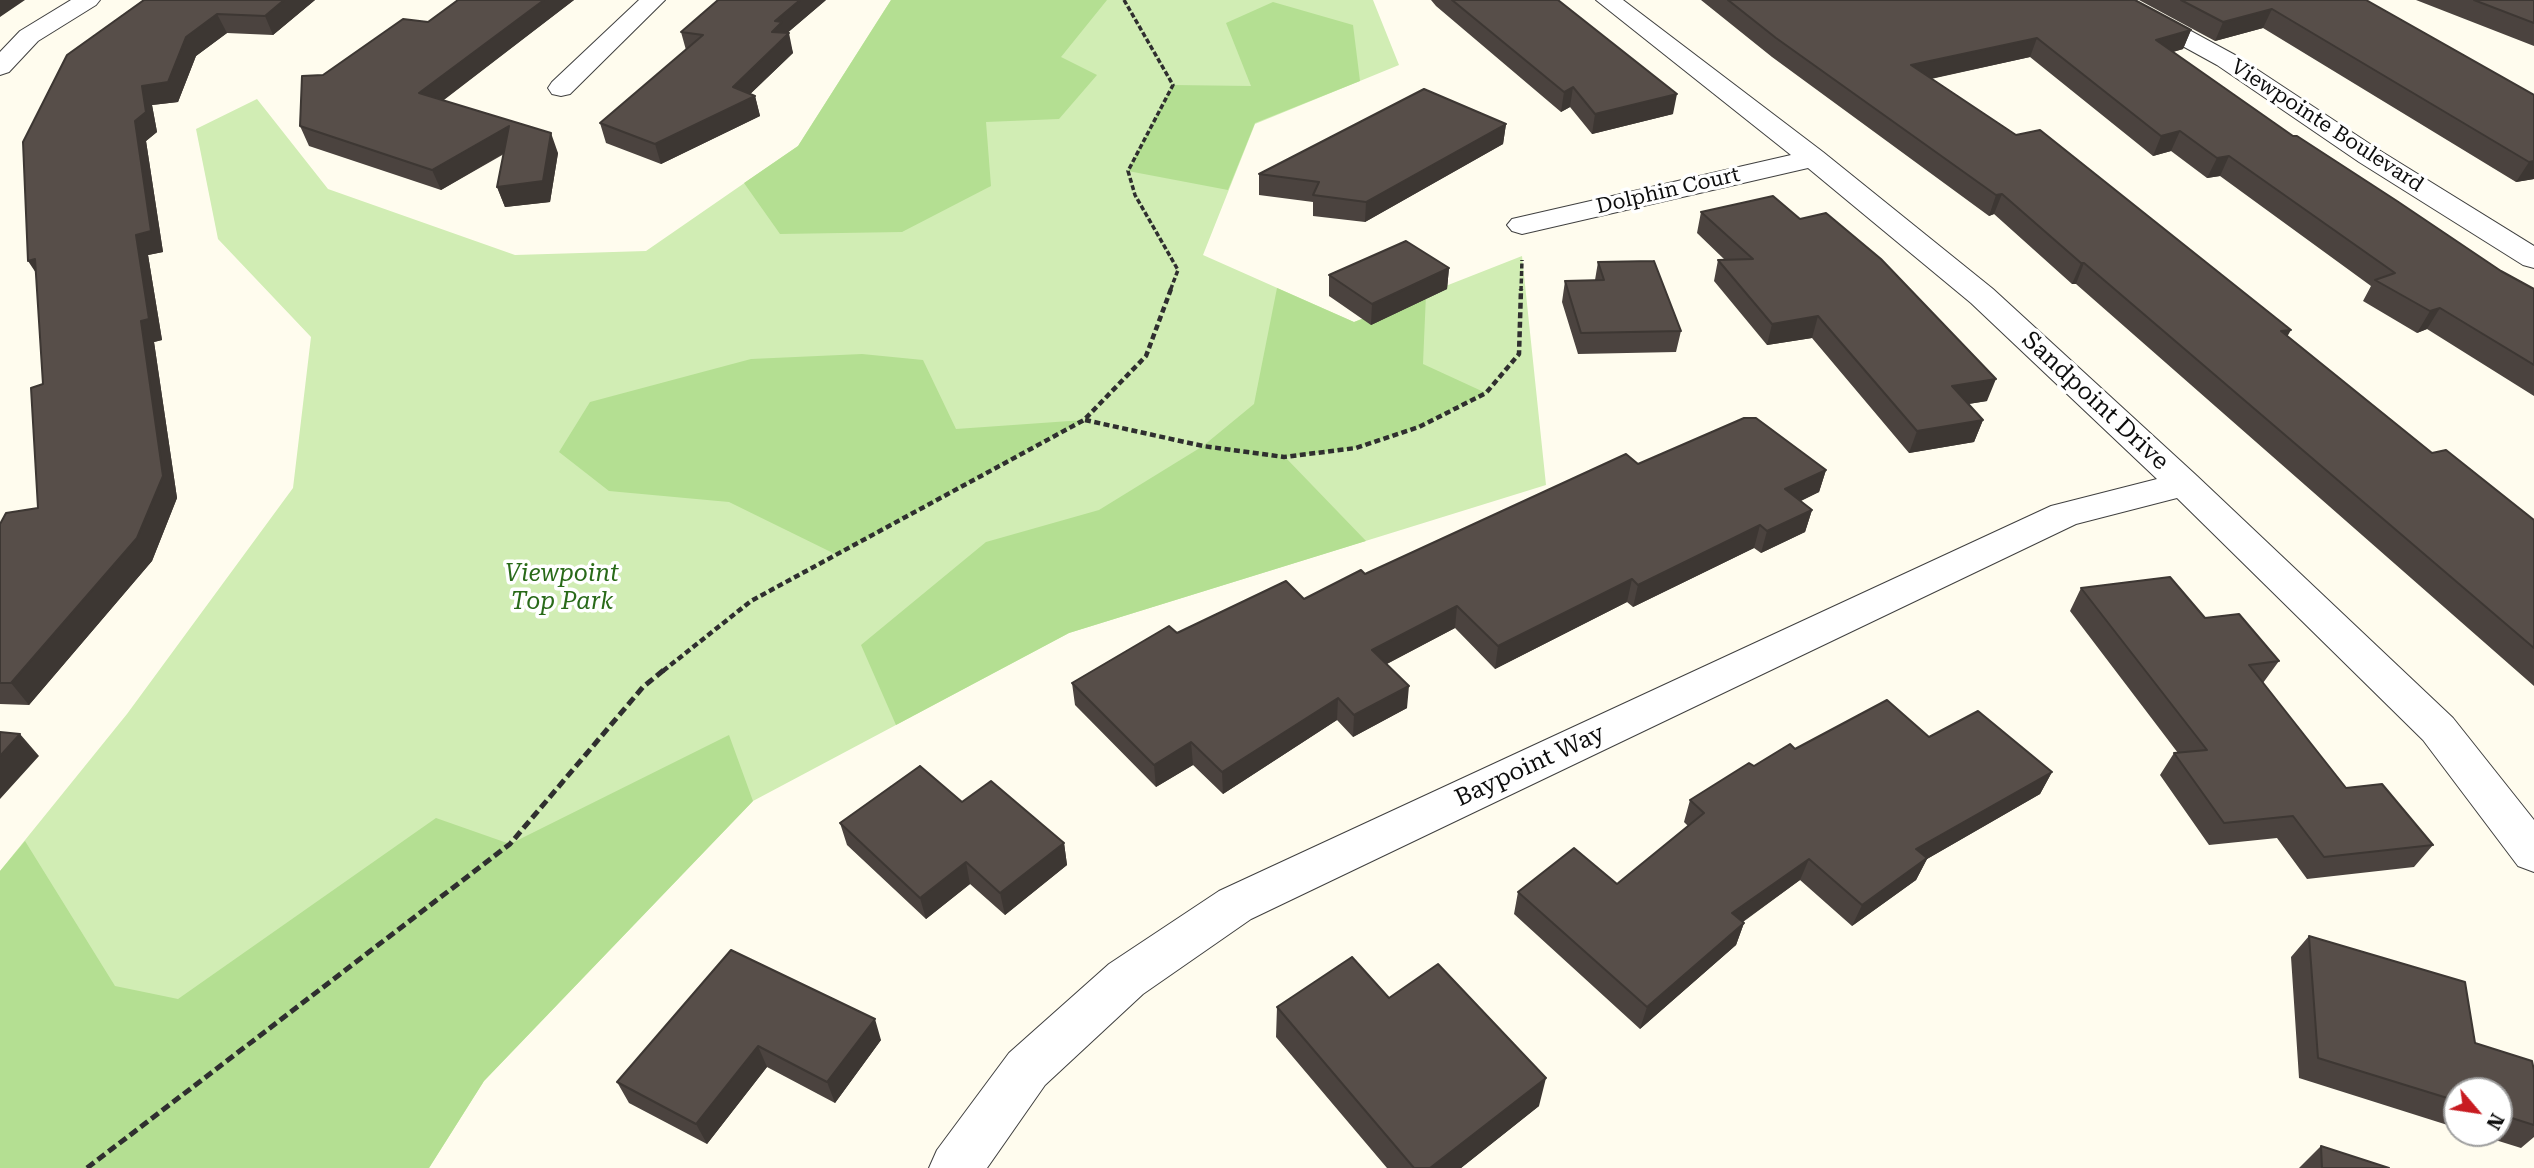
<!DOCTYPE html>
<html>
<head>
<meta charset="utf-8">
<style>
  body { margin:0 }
  #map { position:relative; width:2534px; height:1168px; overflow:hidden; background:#fffcee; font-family:"Roboto Serif",serif }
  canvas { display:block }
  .north { position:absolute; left:2443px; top:1077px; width:70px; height:70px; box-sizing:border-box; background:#fff; border:2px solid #9e9e9e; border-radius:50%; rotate:119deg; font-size:19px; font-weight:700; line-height:28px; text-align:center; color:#0d0d0d }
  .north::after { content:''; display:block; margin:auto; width:24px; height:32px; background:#c81b21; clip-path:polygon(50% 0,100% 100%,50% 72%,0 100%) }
</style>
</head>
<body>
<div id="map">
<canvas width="2534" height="1168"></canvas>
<div class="north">N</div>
</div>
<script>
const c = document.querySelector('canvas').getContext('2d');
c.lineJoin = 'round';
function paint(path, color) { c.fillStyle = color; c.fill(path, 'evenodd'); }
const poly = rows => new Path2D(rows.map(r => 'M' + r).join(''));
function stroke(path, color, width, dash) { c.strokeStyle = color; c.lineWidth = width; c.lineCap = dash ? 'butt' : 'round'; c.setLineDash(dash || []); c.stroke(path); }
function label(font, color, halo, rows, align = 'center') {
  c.font = font + ' "Roboto Serif",serif'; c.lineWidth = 7; c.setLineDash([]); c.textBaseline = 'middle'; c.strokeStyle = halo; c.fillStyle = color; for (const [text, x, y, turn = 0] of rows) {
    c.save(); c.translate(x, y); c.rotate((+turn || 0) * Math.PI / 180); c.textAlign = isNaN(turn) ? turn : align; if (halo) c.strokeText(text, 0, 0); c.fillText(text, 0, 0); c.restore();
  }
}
paint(poly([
  [891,0,1373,0,1399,65,1255,124,1203,255,1354,322,1522,256,1546,485,1069,633,753,801,484,1081,429,1168,0,1168,0,871,127,714,293,488,311,337,218,239,196,129,257,99,328,189,515,255,646,251,798,146]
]), '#d1edb4');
paint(poly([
  [891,0,1107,0,1061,57,1097,75,1059,119,986,122,991,186,902,232,780,234,744,183,798,146],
  [1273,2,1353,25,1360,81,1255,123,1228,190,1128,171,1173,85,1251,86,1226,23],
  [1277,288,1354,322,1426,294,1423,364,1486,393,1419,427,1356,448,1285,457,1366,541,1069,633,896,725,861,645,986,542,1099,510,1203,446,1254,404],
  [862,354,923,360,956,429,1084,420,837,555,729,502,609,491,559,452,590,402,751,359],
  [729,735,753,801,484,1081,429,1168,0,1168,0,871,25,841,115,986,178,999,436,818,510,844]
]), '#b4df92');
const minor = poly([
  [71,0,100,0,96,5,38,41,9,72,0,75,0,52,20,31,71,0],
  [639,0,665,0,570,94,561,96,552,94,548,88,552,82,639,0],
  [1596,0,1623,0,1823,152,1993,289,2197,476,2453,718,2534,820,2534,872,2518,866,2423,740,2177,498,2076,524,1251,919,1143,994,1045,1085,987,1168,929,1168,937,1150,1009,1053,1109,964,1219,891,2051,506,2157,479,1971,303,1808,168,1522,234,1512,231,1507,225,1512,219,1791,155,1596,0],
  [2104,0,2134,0,2235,55,2379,150,2534,246,2534,268,2523,265,2359,162,2217,65,2108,5,2104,0]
]);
stroke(minor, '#404040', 2);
stroke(poly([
  [1124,0,1173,85,1128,171,1135,195,1178,270,1170,291],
  [1521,291,1522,260]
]), '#2f2f2f', 3.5, [5, 2.5]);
stroke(poly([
  [1085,420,1203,446,1284,457,1356,448,1419,427,1486,393,1519,354,1521,289],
  [663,671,751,601,1084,420,1146,356,1171,289]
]), '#2f2f2f', 4.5, [6, 3.5]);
stroke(poly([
  [87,1168,510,844,643,687,665,669]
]), '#2f2f2f', 5, [9, 4.5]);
paint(minor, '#fff');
paint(poly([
  [144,0,315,0,273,35,227,33,196,56,178,102,152,105,157,132,146,141,163,252,148,255,162,340,154,342,177,498,152,561,29,705,0,704,0,524,38,508,43,384],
  [458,0,574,0,443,100,558,153,550,202,505,207,497,187,504,154,441,190,309,146,300,126,323,75,428,22],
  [826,0,787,33,793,53,750,94,755,96,760,116,661,164,606,143,600,123,686,50,681,32],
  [1431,0,1558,0,1673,114,1592,134,1570,107,1561,112,1436,6],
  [1701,0,2135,0,2191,30,2183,49,2173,52,2293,136,2501,271,2534,289,2534,396,2427,329,2417,333,2363,301,2371,286,2220,176,2207,178,2171,151,2153,156,2030,57,1931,79,2287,337,2432,453,2534,520,2534,686,2076,284,2072,284,1994,214,1989,216,1772,57],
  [2139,0,2366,0,2534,95,2534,179,2516,182,2263,28,2215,41],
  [2416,0,2534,0,2534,46],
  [1506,124,1503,144,1365,222,1313,216,1313,202,1259,195,1259,174],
  [1701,212,1987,401,1968,404,1983,420,1974,442,1909,453,1812,338,1767,345,1714,281,1718,260,1725,260,1697,233],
  [1598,262,1681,331,1676,352,1578,354,1562,302,1565,281,1595,280],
  [1449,268,1447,289,1371,325,1329,296,1329,275],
  [1638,464,1826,470,1819,492,1801,501,1812,510,1805,532,1761,553,1754,548,1633,607,1627,602,1495,669,1455,628,1387,664,1407,708,1353,737,1337,720,1223,794,1193,765,1156,787,1075,705,1072,683,1177,633,1304,599],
  [2081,588,2205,618,2279,661,2263,683,2346,788,2433,845,2414,867,2307,879,2277,838,2209,845,2160,775,2174,753,2178,753,2070,611],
  [1929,737,2052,772,2040,794,1927,859,1916,880,1852,926,1800,880,1743,922,1744,923,1736,945,1640,1029,1514,914,1518,892,1617,884,1688,826,1684,822,1690,800,1754,766,1795,749],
  [962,802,1064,843,1067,865,1005,915,970,884,926,919,847,845,840,823],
  [2309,936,2475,1043,2534,1070,2534,1137,2521,1148,2473,1133,2499,1133,2499,1091,2457,1091,2457,1128,2299,1078,2291,957],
  [731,950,881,1040,835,1103,767,1067,707,1144,629,1103,617,1082],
  [1277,1007,1539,1106,1461,1168,1387,1168,1276,1037],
  [2321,1146,2389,1168,2299,1168]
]), '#4b433f');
paint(poly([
  [0,0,25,0,0,17],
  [284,0,315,0,273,35,265,16],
  [544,0,574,0,427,113,419,93],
  [800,0,826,0,785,35,789,33,793,53,742,102,755,96,760,116,661,164,655,144,733,87,772,32,775,21],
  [2272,9,2263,28,2215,41,2223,22],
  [217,14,227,33,196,56,178,102,152,105,157,132,146,141,163,252,148,255,162,340,154,342,177,498,152,561,29,705,11,683,141,321,136,235,135,121,142,86,186,37],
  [2191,30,2183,49,2148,59,2156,40],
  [2037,38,2030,57,1906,84,1911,65],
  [1573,87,1570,107,1561,112,1564,92],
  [1677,94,1673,114,1592,134,1595,114],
  [1506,124,1503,144,1365,222,1366,202],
  [509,126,516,146,441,190,432,170],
  [2180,131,2171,151,2153,156,2161,136],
  [551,133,558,153,550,202,505,207,497,187],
  [2229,156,2220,176,2207,178,2217,158],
  [2534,161,2534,179,2516,182,2529,162],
  [2002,194,1994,214,1989,216,1996,195],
  [35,259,42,282,28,261],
  [2081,263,2084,263,2076,284,2072,284],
  [1449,268,1447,289,1371,325,1372,304],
  [2440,308,2427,329,2417,333,2430,311],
  [1818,316,1812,338,1767,345,1772,324],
  [2291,330,2279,351,2281,331],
  [1996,379,1987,401,1944,408,1952,386],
  [1983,420,1974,442,1909,453,1917,431],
  [1826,470,1819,492,1779,511,1785,489],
  [1812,510,1805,532,1761,553,1767,531],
  [1760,525,1754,548,1633,607,1638,585],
  [1632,579,1627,602,1495,669,1498,646],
  [1457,606,1455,628,1371,672,1372,650],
  [1409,686,1407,708,1353,737,1354,715],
  [1338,698,1337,720,1223,794,1222,772],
  [20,734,39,756,0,799,0,756],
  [1191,742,1193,765,1156,787,1154,765],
  [2052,772,2040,794,1927,859,1916,880,1852,926,1862,905,1916,849],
  [1064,843,1067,865,1005,915,1000,893],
  [1809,859,1800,880,1724,935,1732,913],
  [966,862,970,884,926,919,920,898],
  [1744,923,1736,945,1640,1029,1647,1007],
  [875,1019,881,1040,835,1103,827,1082],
  [758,1046,767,1067,707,1144,696,1124],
  [1546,1078,1539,1106,1461,1168,1430,1168]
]), '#3d3733');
const building = poly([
  [144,0,284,0,265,16,217,14,186,37,168,82,142,86,146,112,135,121,151,231,136,235,149,319,141,321,163,476,137,538,11,683,0,683,0,524,6,513,38,508,31,388,43,384,35,259,28,261,23,142,67,55,144,0],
  [458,0,544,0,419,93,551,133,543,181,497,187,509,126,432,170,300,126,302,76,323,75,403,19,428,22,458,0],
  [718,0,800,0,775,21,782,22,772,32,789,33,733,87,755,96,655,144,600,123,703,35,681,32,718,0],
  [1452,0,1558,0,1677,94,1595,114,1573,87,1564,92,1452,0],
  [1728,0,2135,0,2191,30,2156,40,2293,136,2297,136,2397,201,2501,271,2534,289,2534,365,2440,308,2430,311,2375,280,2395,273,2229,156,2217,158,2180,131,2161,136,2037,38,1911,65,2016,135,2040,130,2291,330,2281,331,2432,453,2446,450,2534,520,2534,648,2084,263,2081,263,2002,194,1996,195,1776,38,1728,0],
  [2181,0,2366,0,2534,95,2534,161,2529,162,2272,9,2223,22,2181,0],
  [2474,0,2534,0,2534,23,2474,0],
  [1424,89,1506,124,1366,202,1313,195,1319,182,1259,174,1424,89],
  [1773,196,1800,219,1826,213,1881,259,1996,379,1952,386,1983,420,1917,431,1818,316,1772,324,1718,260,1753,259,1701,212,1773,196],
  [1406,241,1449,268,1372,304,1329,275,1406,241],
  [1654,261,1681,331,1581,333,1565,281,1604,280,1598,262,1654,261],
  [1744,418,1756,418,1826,470,1785,489,1812,510,1767,531,1760,525,1638,585,1632,579,1498,646,1457,606,1372,650,1409,686,1354,715,1338,698,1222,772,1191,742,1154,765,1072,683,1169,626,1177,633,1286,581,1304,599,1361,570,1365,574,1626,454,1638,464,1744,418],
  [2170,577,2205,618,2239,614,2279,661,2249,665,2346,788,2382,784,2433,845,2324,857,2293,816,2224,823,2174,753,2207,750,2081,588,2170,577],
  [1887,700,1929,737,1978,711,2052,772,1916,849,1927,858,1862,905,1809,859,1732,913,1744,923,1647,1007,1518,892,1574,848,1617,884,1704,813,1690,800,1749,763,1754,766,1790,744,1795,749,1887,700],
  [0,732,20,734,0,756,0,732],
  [920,766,962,802,991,781,1064,843,1000,893,966,862,920,898,840,823,920,766],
  [2309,936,2465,982,2475,1043,2532,1061,2534,1070,2534,1125,2499,1114,2499,1091,2457,1091,2457,1101,2318,1058,2309,936],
  [731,950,875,1019,827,1082,758,1046,696,1124,617,1082,731,950],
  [1352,957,1389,998,1438,964,1546,1078,1430,1168,1414,1168,1277,1007,1352,957],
  [2321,1146,2389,1168,2322,1168,2321,1146]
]);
paint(building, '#574e49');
stroke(building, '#3d3733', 2);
label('21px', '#0d0d0d', '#fff', [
  ["Viewpointe Boulevard",2327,126,33],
  ["Dolphin Court",1668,191,-13]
]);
label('24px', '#0d0d0d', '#fff', [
  ["Sandpoint Drive",2095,401,43],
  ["Baypoint Way",1530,766,-25]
]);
label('italic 24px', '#296a19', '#fff', [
  ["Viewpoint",562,574],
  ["Top Park",562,602]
]);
</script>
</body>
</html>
